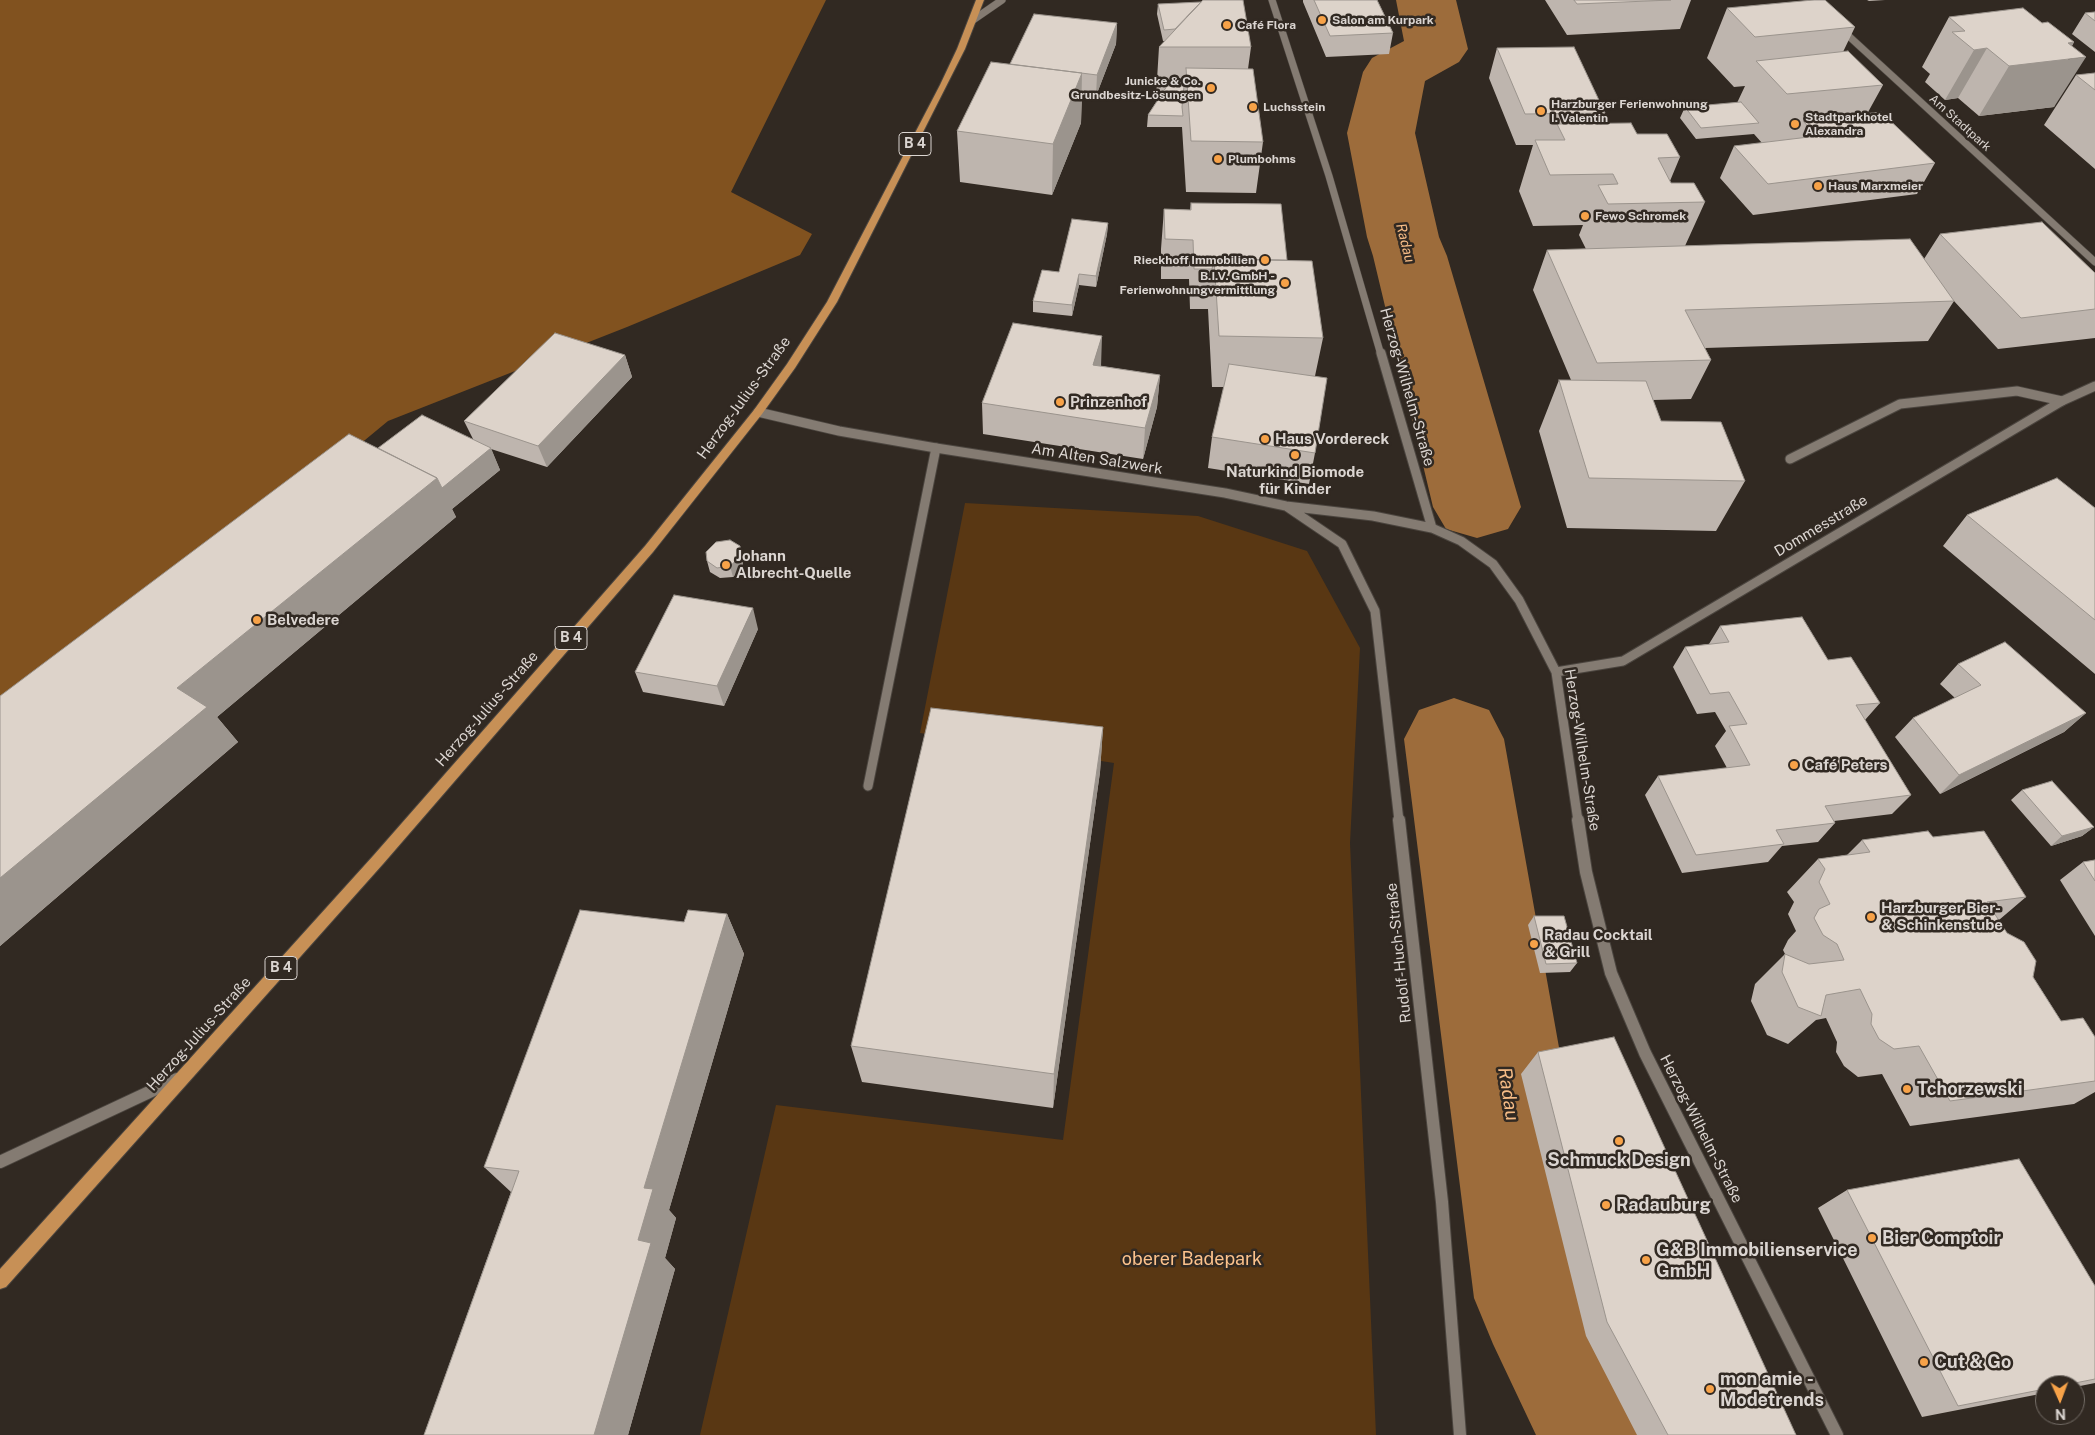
<!DOCTYPE html>
<html>
<head>
<meta charset="utf-8">
<style>
  body { margin:0 }
  #map { position:relative; width:2095px; height:1435px; overflow:hidden; background:#312922; font-family:"Public Sans",sans-serif }
  canvas { display:block }
  .north { position:absolute; left:2035px; top:1375px; width:50px; height:50px; box-sizing:border-box; background:#312922; border:1px solid #756e68; border-radius:50%; rotate:178deg; font-size:14px; font-weight:700; line-height:20px; text-align:center; color:#dbd5d1 }
  .north::after { content:''; display:block; margin:auto; width:18px; height:22px; background:#f7a248; clip-path:polygon(50% 0,100% 100%,50% 72%,0 100%) }
</style>
</head>
<body>
<div id="map">
<canvas width="2095" height="1435"></canvas>
<div class="north">N</div>
</div>
<script>
const c = document.querySelector('canvas').getContext('2d');
c.lineJoin = 'round';
function paint(path, color) { c.fillStyle = color; c.fill(path, 'evenodd'); }
const poly = rows => new Path2D(rows.map(r => 'M' + r).join(''));
function stroke(path, color, width, dash) { c.strokeStyle = color; c.lineWidth = width; c.lineCap = dash ? 'butt' : 'round'; c.setLineDash(dash || []); c.stroke(path); }
function label(font, color, halo, rows, align = 'center') {
  c.font = font + ' "Public Sans",sans-serif'; c.lineWidth = 5; c.setLineDash([]); c.textBaseline = 'middle'; c.strokeStyle = halo; c.fillStyle = color; for (const [text, x, y, turn = 0] of rows) {
    c.save(); c.translate(x, y); c.rotate((+turn || 0) * Math.PI / 180); c.textAlign = isNaN(turn) ? turn : align; if (halo) c.strokeText(text, 0, 0); c.fillText(text, 0, 0); c.restore();
  }
}
paint(poly([
  [965,503,1198,516,1307,551,1360,648,1350,843,1376,1435,700,1435,776,1105,1063,1140,1114,763,920,733]
]), '#593713');
paint(poly([
  [0,0,826,0,731,192,812,234,800,255,627,327,388,421,152,616,0,719]
]), '#81521f');
paint(poly([
  [1396,0,1456,0,1468,49,1459,62,1425,81,1415,133,1439,237,1447,256,1521,507,1508,529,1477,538,1446,529,1433,507,1373,256,1367,237,1347,133,1363,72,1372,58,1404,41,1396,0],
  [1454,698,1489,710,1504,739,1601,1283,1657,1386,1677,1435,1536,1435,1493,1344,1474,1298,1404,739,1419,710,1454,698]
]), '#9d6c3b');
const lane = poly([
  [1790,459,1900,404,2017,391,2062,401],
  [868,786,936,448]
]);
const streetFar2 = poly([
  [1272,0,1329,176,1381,355],
  [973,20,1002,0],
  [1841,29,2095,262]
]);
const streetFar1 = poly([
  [1381,353,1432,528,1461,541,1493,564,1519,600,1556,672,1578,821],
  [758,412,839,431,936,448,1225,493,1286,506,1373,516,1432,528],
  [1286,506,1342,544,1375,611,1399,821],
  [1556,672,1623,661,2062,401,2095,386]
]);
const street = poly([
  [1399,820,1442,1202,1460,1435],
  [1578,820,1586,872,1611,973,1645,1053,1837,1435],
  [0,1162,177,1079]
]);
const primary = poly([
  [976,0,984,0,965,49,837,302,795,368,762,414,653,552,383,864,6,1287,0,1289,0,1269,373,856,645,546,754,410,787,364,827,302,940,85,957,49,976,0]
]);
stroke(lane, '#4b453f', 11);
stroke(streetFar2, '#4b453f', 8);
stroke(streetFar1, '#4b453f', 11);
stroke(street, '#4b453f', 14);
stroke(primary, '#4b453f', 2);
stroke(lane, '#847b72', 9);
stroke(streetFar2, '#847b72', 7);
stroke(streetFar1, '#847b72', 9);
stroke(street, '#847b72', 12);
paint(primary, '#c79056');
paint(poly([
  [1303,0,1377,0,1393,33,1389,54,1326,57,1303,2],
  [1545,0,1691,0,1680,29,1567,35],
  [1867,0,1885,0,1869,1],
  [1158,4,1251,47,1248,69,1263,142,1256,193,1186,192,1182,127,1147,127,1148,115,1160,96,1156,96,1159,47,1165,41,1163,41,1157,14],
  [1727,8,1855,27,1843,52,1883,85,1867,114,1935,163,1917,194,1753,215,1720,178,1734,146,1762,143,1754,134,1696,139,1680,118,1685,107,1737,103,1745,86,1734,87,1707,58],
  [2095,12,2095,52,2072,34,2085,13],
  [1949,17,2042,23,2074,42,2072,46,2054,107,1979,116,1958,98,1945,100,1925,82,1930,74,1922,67],
  [1117,23,1116,44,1096,96,1082,95,1081,123,1052,195,960,182,957,131,1010,64],
  [1497,48,1605,113,1602,123,1637,134,1680,157,1670,181,1671,183,1705,202,1685,246,1924,259,1940,234,2095,273,2095,338,1998,349,1954,301,1928,341,1705,348,1711,360,1691,399,1653,400,1661,421,1745,481,1716,531,1567,528,1539,431,1559,380,1571,380,1533,290,1547,250,1586,249,1579,235,1583,225,1533,226,1519,191,1533,145,1516,145,1489,78],
  [2095,73,2095,169,2044,125,2076,75],
  [1191,203,1287,260,1323,338,1315,376,1315,453,1309,484,1208,468,1212,437,1224,387,1212,387,1208,309,1190,309,1189,279,1161,279,1161,249,1164,209,1190,210],
  [1108,223,1107,234,1096,287,1079,285,1072,316,1033,312,1033,301,1059,272],
  [625,355,632,377,547,467,491,449,500,470,452,509,456,517,217,717,238,742,0,946,0,696,378,448,473,439,464,421],
  [1101,366,1160,375,1157,407,1143,459,983,434,982,403],
  [2095,508,2095,674,1943,546,1967,515],
  [743,557,743,568,733,577,720,578,710,572,707,561],
  [1720,626,1828,660,1880,703,1865,720,1911,795,1892,814,1834,821,1835,823,1818,842,1782,846,1768,862,1682,873,1645,795,1658,776,1727,768,1715,746,1726,731,1715,712,1697,714,1673,667,1685,647,1709,644],
  [758,629,724,706,643,692,635,672],
  [1958,664,2086,713,2064,732,1940,794,1895,737,1913,718,1955,698,1940,684],
  [1103,727,1100,772,1053,1108,862,1082,851,1046],
  [2022,790,2094,827,2082,836,2051,846,2011,800],
  [1933,837,2026,897,1999,920,2033,977,2061,1021,2095,1037,2095,1092,2074,1104,1910,1126,1882,1074,1858,1077,1844,1066,1836,1052,1837,1042,1826,1018,1816,1020,1788,1044,1767,1035,1751,1001,1755,984,1785,954,1783,950,1788,940,1796,931,1788,914,1794,902,1787,892,1818,859,1847,855,1862,840],
  [2095,860,2095,936,2060,880,2083,862],
  [727,914,744,954,669,1210,676,1218,665,1258,675,1269,628,1435,424,1435,511,1192,484,1167,684,922],
  [1534,916,1577,963,1570,972,1540,973,1528,925],
  [1538,1052,1796,1435,1637,1435,1586,1336,1521,1074],
  [1847,1190,2095,1286,2095,1383,2075,1387,2075,1385,2045,1385,2045,1393,1922,1417,1818,1208]
]), '#beb5ae');
paint(poly([
  [1117,23,1116,44,1096,96,1097,75],
  [2074,42,2063,60,2086,57,2054,107,1979,116,2009,66,2068,43],
  [1987,48,1958,98,1945,100,1974,50],
  [1082,73,1081,123,1052,195,1053,144],
  [1108,223,1107,234,1096,287,1096,276],
  [1079,274,1079,285,1072,316,1072,305],
  [1102,336,1101,367,1093,365],
  [625,355,632,377,547,467,538,446],
  [1160,375,1157,407,1143,459,1145,428],
  [491,448,500,470,452,509,456,517,217,717,238,742,0,946,0,878,177,688,437,478],
  [740,546,743,557,743,568,733,577,730,566],
  [753,608,758,629,724,706,717,686],
  [2086,713,2064,732,1940,794,1959,775],
  [1103,727,1100,772,1053,1108,1054,1074],
  [2094,827,2082,836,2051,846,2062,836],
  [727,914,744,954,669,1210,676,1218,665,1258,675,1269,628,1435,594,1435,638,1240,644,1188]
]), '#9b948d');
const building = poly([
  [1203,0,1243,0,1251,47,1159,47,1203,0],
  [1314,0,1377,0,1393,33,1330,36,1314,0],
  [1574,0,1671,0,1577,4,1574,0],
  [1813,0,1825,0,1855,27,1755,37,1727,8,1813,0],
  [1201,2,1175,29,1164,30,1158,4,1201,2],
  [2023,8,2042,23,2048,22,2074,42,2068,43,2086,57,2009,66,1987,48,1974,50,1952,32,1965,31,1949,17,2023,8],
  [2095,12,2095,21,2085,13,2095,12],
  [1034,14,1117,23,1097,75,1010,64,1034,14],
  [1574,47,1605,113,1525,114,1497,48,1574,47],
  [1848,51,1883,85,1787,94,1756,61,1848,51],
  [991,62,1082,73,1053,144,957,131,991,62],
  [1186,68,1253,69,1263,142,1191,141,1186,68],
  [2095,73,2095,90,2076,75,2095,73],
  [1167,86,1184,86,1182,107,1183,116,1148,115,1167,86],
  [1741,102,1759,123,1701,128,1685,107,1741,102],
  [1881,112,1935,163,1768,184,1734,146,1817,136,1803,121,1881,112],
  [1631,123,1637,134,1667,134,1680,157,1658,158,1671,183,1694,183,1705,202,1608,204,1598,185,1618,184,1613,174,1550,175,1535,140,1565,140,1557,124,1631,123],
  [1191,203,1281,204,1287,260,1214,259,1212,269,1194,269,1193,240,1165,239,1164,209,1191,210,1191,203],
  [1072,219,1108,223,1096,276,1079,274,1072,305,1033,301,1042,270,1059,272,1072,219],
  [2042,222,2095,273,2095,309,2021,318,1940,234,2042,222],
  [1910,239,1954,301,1685,310,1711,360,1597,363,1547,250,1910,239],
  [1214,259,1312,261,1323,338,1219,336,1214,259],
  [1013,323,1102,336,1093,365,1160,375,1145,428,982,403,1013,323],
  [555,333,625,355,538,446,464,421,555,333],
  [1229,364,1327,378,1315,453,1212,437,1229,364],
  [1559,380,1646,381,1661,421,1721,422,1745,481,1589,478,1559,380],
  [422,415,491,448,442,488,437,478,378,448,422,415],
  [349,434,437,478,177,688,207,707,0,878,0,696,349,434],
  [2057,478,2095,508,2095,620,1967,515,2057,478],
  [730,540,740,546,740,557,730,566,717,568,707,561,706,552,716,542,730,540],
  [674,595,753,608,717,686,635,672,674,595],
  [1802,617,1828,660,1851,657,1880,703,1856,705,1911,795,1825,806,1835,823,1776,830,1784,844,1696,855,1658,776,1750,765,1729,726,1747,724,1729,692,1710,694,1685,647,1729,642,1720,626,1802,617],
  [2005,642,2086,713,1959,775,1913,718,1981,685,1958,664,2005,642],
  [931,708,1103,727,1054,1074,851,1046,931,708],
  [2052,781,2094,827,2062,836,2022,790,2052,781],
  [1928,831,1933,837,1984,831,2026,897,1987,902,2007,933,2024,942,2036,961,2033,977,2061,1021,2083,1018,2095,1037,2095,1081,1950,1101,1919,1046,1894,1049,1879,1039,1871,1024,1872,1014,1860,989,1826,995,1821,1016,1798,1007,1782,972,1785,954,1809,964,1844,960,1837,944,1823,935,1814,918,1819,909,1830,904,1819,882,1825,869,1818,859,1870,852,1862,840,1928,831],
  [2095,860,2095,881,2083,862,2095,860],
  [580,910,684,922,688,910,727,914,644,1188,653,1189,638,1240,651,1243,594,1435,424,1435,519,1171,484,1167,580,910],
  [1534,916,1564,916,1577,963,1546,964,1534,916],
  [1614,1037,1796,1435,1668,1435,1607,1322,1538,1052,1614,1037],
  [2019,1159,2095,1286,2095,1379,2065,1385,2045,1385,2045,1389,1958,1406,1847,1190,2019,1159]
]);
paint(building, '#ddd3ca');
stroke(building, '#9b948d', 1);
for (const [x, y, r, color] of [
  [1322,20,5,"#f7a248"],
  [1227,25,5,"#f7a248"],
  [1211,88,5,"#f7a248"],
  [1253,107,5,"#f7a248"],
  [1541,111,5,"#f7a248"],
  [1795,124,5,"#f7a248"],
  [1218,159,5,"#f7a248"],
  [1818,186,5,"#f7a248"],
  [1585,216,5,"#f7a248"],
  [1265,260,5,"#f7a248"],
  [1285,283,5,"#f7a248"],
  [1060,402,5,"#f7a248"],
  [1265,439,5,"#f7a248"],
  [1295,455,5,"#f7a248"],
  [726,565,5,"#f7a248"],
  [257,620,5,"#f7a248"],
  [1794,765,5,"#f7a248"],
  [1871,917,5,"#f7a248"],
  [1534,944,5,"#f7a248"],
  [1907,1089,5,"#f7a248"],
  [1619,1141,5,"#f7a248"],
  [1606,1205,5,"#f7a248"],
  [1872,1238,5,"#f7a248"],
  [1646,1260,5,"#f7a248"],
  [1924,1362,5,"#f7a248"],
  [1710,1389,5,"#f7a248"]
]) { const dot = new Path2D(); dot.arc(x, y, r, 0, 2 * Math.PI); c.fillStyle = color; c.fill(dot); stroke(dot, '#312922', 2); }
label('bold 12px', '#dbd5d1', '#312922', [
  ["Salon am Kurpark",1332,20],
  ["Café Flora",1237,25],
  ["Junicke & Co.",1201,81,"right"],
  ["Grundbesitz-Lösungen",1201,95,"right"],
  ["Harzburger Ferienwohnung",1551,104],
  ["I. Valentin",1551,118],
  ["Luchsstein",1263,107],
  ["Stadtparkhotel",1805,117],
  ["Alexandra",1805,131],
  ["Plumbohms",1228,159],
  ["Haus Marxmeier",1828,186],
  ["Fewo Schromek",1595,216],
  ["Rieckhoff Immobilien",1255,260,"right"],
  ["B.I.V. GmbH -",1275,276,"right"],
  ["Ferienwohnungvermittlung",1275,290,"right"]
], 'left');
label('12px', '#dbd5d1', '#312922', [
  ["Am Stadtpark",1960,123,42]
]);
for (const [x, y, w] of [
  [915,144,32],
  [571,638,32],
  [281,968,32]
]) { const box = new Path2D(); box.roundRect(x - w / 2, y - 11.5, w, 23, 4); c.fillStyle = '#312922'; c.fill(box); stroke(box, '#dbd5d1', 1); }
label('bold 14px', '#dbd5d1', null, [
  ["B 4",915,144],
  ["B 4",571,638],
  ["B 4",281,968]
]);
label('italic 14px', '#f6bc86', '#312922', [
  ["Radau",1405,243,76]
]);
label('15px', '#dbd5d1', '#312922', [
  ["Herzog-Wilhelm-Straße",1407,387,74],
  ["Herzog-Julius-Straße",744,398,-54],
  ["Am Alten Salzwerk",1097,459,9],
  ["Dommesstraße",1821,526,-31],
  ["Herzog-Julius-Straße",487,709,-49],
  ["Herzog-Wilhelm-Straße",1582,750,81],
  ["Rudolf-Huch-Straße",1399,953,-96],
  ["Herzog-Julius-Straße",199,1034,-48],
  ["Herzog-Wilhelm-Straße",1701,1129,63]
]);
label('bold 15px', '#dbd5d1', '#312922', [
  ["Prinzenhof",1070,402],
  ["Haus Vordereck",1275,439],
  ["Naturkind Biomode",1295,472,"center"],
  ["für Kinder",1295,489,"center"],
  ["Johann",736,556],
  ["Albrecht-Quelle",736,573],
  ["Belvedere",267,620],
  ["Café Peters",1804,765],
  ["Harzburger Bier-",1881,908],
  ["& Schinkenstube",1881,925],
  ["Radau Cocktail",1544,935],
  ["& Grill",1544,952]
], 'left');
label('bold 18px', '#dbd5d1', '#312922', [
  ["Tchorzewski",1917,1089],
  ["Schmuck Design",1619,1160,"center"],
  ["Radauburg",1616,1205],
  ["Bier Comptoir",1882,1238],
  ["G&B Immobilienservice",1656,1250],
  ["GmbH",1656,1271],
  ["Cut & Go",1934,1362],
  ["mon amie -",1720,1379],
  ["Modetrends",1720,1400]
], 'left');
label('18px', '#fcc28c', '#312922', [
  ["oberer Badepark",1192,1259]
]);
label('italic 19px', '#f6bc86', '#312922', [
  ["Radau",1508,1094,81]
]);
</script>
</body>
</html>
